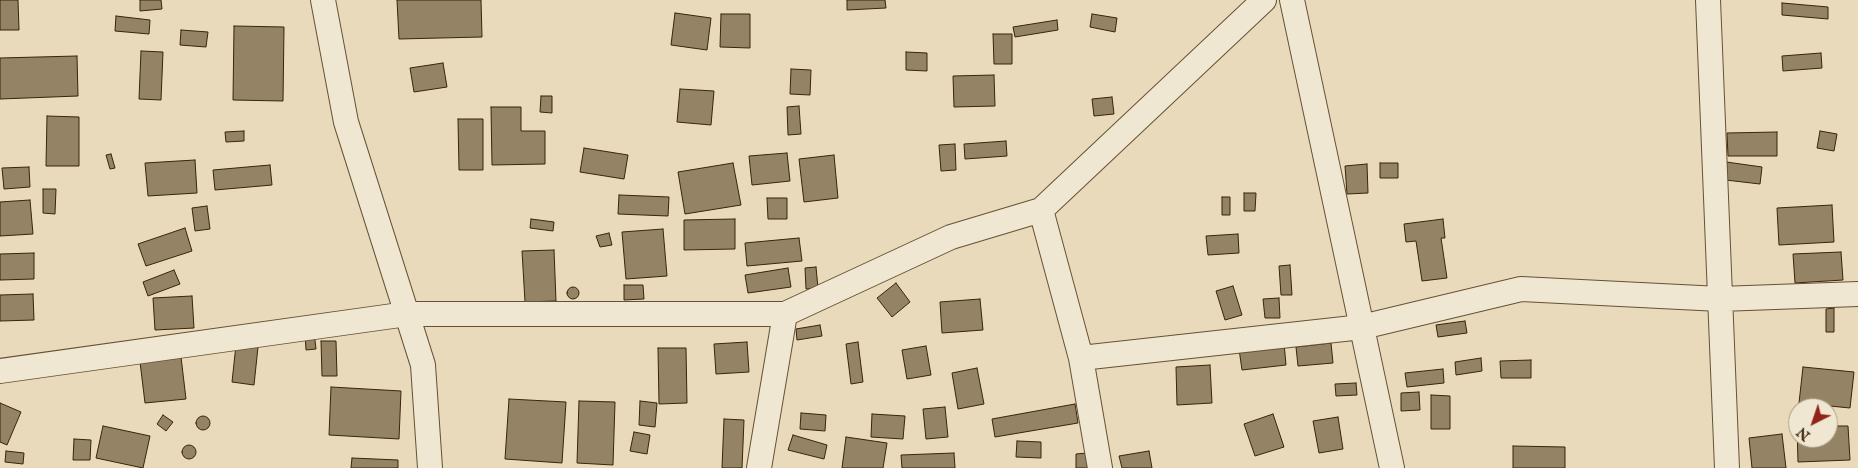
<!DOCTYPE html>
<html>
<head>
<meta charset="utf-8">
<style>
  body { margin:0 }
  #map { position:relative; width:1858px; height:468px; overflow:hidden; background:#e8daba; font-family:"IM FELL English",serif }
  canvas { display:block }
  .north { position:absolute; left:1788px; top:398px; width:50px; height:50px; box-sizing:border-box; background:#f0e7d2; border:1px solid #a79981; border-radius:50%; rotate:221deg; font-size:14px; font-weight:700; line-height:20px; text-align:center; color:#392507 }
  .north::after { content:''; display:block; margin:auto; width:18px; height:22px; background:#8f2418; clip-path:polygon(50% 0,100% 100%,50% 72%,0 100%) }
</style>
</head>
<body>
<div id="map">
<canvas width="1858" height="468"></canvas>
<div class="north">N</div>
</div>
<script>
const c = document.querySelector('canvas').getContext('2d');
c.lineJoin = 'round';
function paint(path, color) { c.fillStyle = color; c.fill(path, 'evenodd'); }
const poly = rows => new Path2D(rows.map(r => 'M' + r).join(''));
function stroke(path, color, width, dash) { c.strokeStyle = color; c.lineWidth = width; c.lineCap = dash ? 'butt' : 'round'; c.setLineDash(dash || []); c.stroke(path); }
const building = poly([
  [0,0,18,0,19,30,0,30,0,0],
  [140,0,161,0,162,9,140,11,140,0],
  [397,0,481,0,482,37,399,39,397,0],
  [847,0,885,0,886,8,847,10,847,0],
  [1782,3,1828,7,1828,19,1782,15,1782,3],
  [675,13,711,18,707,50,671,45,675,13],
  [721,14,750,14,750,48,720,47,721,14],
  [1092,14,1117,18,1115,32,1090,27,1092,14],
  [116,16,150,20,149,34,115,31,116,16],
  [1057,20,1058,30,1015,37,1013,27,1057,20],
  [234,26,284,27,283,101,233,100,234,26],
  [181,30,208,32,206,47,180,45,181,30],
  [993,34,1012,34,1012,64,994,64,993,34],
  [141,51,163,52,161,100,139,99,141,51],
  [906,52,927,53,927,71,906,70,906,52],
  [1821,53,1822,68,1783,71,1782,56,1821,53],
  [77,56,78,96,0,99,0,58,77,56],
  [443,63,447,87,414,92,410,68,443,63],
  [791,69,811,70,810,95,790,94,791,69],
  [994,75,995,106,954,107,953,76,994,75],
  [680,89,714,91,711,125,677,122,680,89],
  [541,96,552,96,552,113,540,112,541,96],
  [1112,97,1114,114,1094,116,1092,99,1112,97],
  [799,106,801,134,788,135,787,107,799,106],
  [491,107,521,107,521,131,545,131,545,164,492,165,491,107],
  [47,116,79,117,79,166,46,166,47,116],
  [458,119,483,119,483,170,459,170,458,119],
  [244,131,244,141,226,142,225,132,244,131],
  [1820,131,1837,134,1834,151,1817,148,1820,131],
  [1777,132,1777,156,1728,156,1727,133,1777,132],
  [1006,141,1007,156,965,159,964,144,1006,141],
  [955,144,956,170,941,171,939,145,955,144],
  [584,148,628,155,624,179,580,172,584,148],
  [787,153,790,181,752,185,749,156,787,153],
  [111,154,115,168,110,169,106,155,111,154],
  [834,155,838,198,804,202,799,159,834,155],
  [195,160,197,193,148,196,145,163,195,160],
  [1719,161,1762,167,1760,184,1717,179,1719,161],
  [733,163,741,205,685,214,678,172,733,163],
  [1380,163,1398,163,1398,178,1380,178,1380,163],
  [1367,164,1368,193,1347,194,1345,166,1367,164],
  [270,165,272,185,215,190,213,170,270,165],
  [29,167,30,187,4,189,2,168,29,167],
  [43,189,56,189,55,214,43,213,43,189],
  [1244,193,1256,193,1255,211,1244,211,1244,193],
  [619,195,669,197,668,216,618,214,619,195],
  [1222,197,1230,197,1230,215,1222,215,1222,197],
  [767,198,787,198,787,219,768,219,767,198],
  [30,200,33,234,0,236,0,202,30,200],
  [1832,205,1834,242,1779,245,1777,208,1832,205],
  [207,206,210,229,195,231,192,208,207,206],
  [531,219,554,222,553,231,530,228,531,219],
  [735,219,735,249,684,250,684,220,735,219],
  [1443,219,1445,238,1441,238,1447,278,1422,281,1416,241,1406,242,1404,224,1443,219],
  [185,228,192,251,146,266,138,244,185,228],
  [663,229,667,276,626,279,622,232,663,229],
  [609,233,612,245,600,247,596,236,609,233],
  [1238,234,1239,253,1208,255,1206,236,1238,234],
  [799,238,802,261,747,266,745,243,799,238],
  [554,250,556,301,525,302,522,251,554,250],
  [1841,252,1843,280,1795,283,1793,254,1841,252],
  [34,253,34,279,0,280,0,254,34,253],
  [1290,265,1292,295,1281,295,1279,266,1290,265],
  [816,267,818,288,806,289,805,268,816,267],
  [788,268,791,287,748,293,745,275,788,268],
  [174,270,180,284,148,296,143,282,174,270],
  [896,283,910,302,892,317,877,298,896,283],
  [624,285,643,285,644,299,624,300,624,285],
  [1233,286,1242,315,1225,320,1216,291,1233,286],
  '567 293a6 6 0 1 1 12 0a6 6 0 1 1-12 0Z',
  [33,294,34,320,0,321,0,295,33,294],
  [192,296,194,328,155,330,153,298,192,296],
  [1279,298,1280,318,1265,318,1263,299,1279,298],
  [980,299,983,330,942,333,940,302,980,299],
  [1834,308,1834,332,1826,332,1826,309,1834,308],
  [1465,321,1467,333,1438,337,1436,325,1465,321],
  [820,325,822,336,797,340,796,329,820,325],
  [314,332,316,349,306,350,305,333,314,332],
  [321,341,336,341,337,376,322,376,321,341],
  [747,342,749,372,716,374,714,344,747,342],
  [858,342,863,382,851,384,846,344,858,342],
  [1284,343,1286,365,1242,370,1239,349,1284,343],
  [1331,343,1333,363,1298,366,1296,347,1331,343],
  [236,345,258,347,254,385,232,382,236,345],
  [926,346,931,375,907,379,902,350,926,346],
  [658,348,686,348,687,403,659,404,658,348],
  [181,357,186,399,145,403,140,362,181,357],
  [1481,358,1482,371,1456,375,1455,362,1481,358],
  [1531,360,1531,378,1501,378,1500,361,1531,360],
  [1210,365,1212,403,1177,405,1176,367,1210,365],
  [1803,367,1854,372,1850,408,1799,403,1803,367],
  [977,368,984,404,958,409,952,373,977,368],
  [1443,369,1444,383,1407,387,1405,373,1443,369],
  [1356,383,1357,395,1336,396,1335,384,1356,383],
  [331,387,401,391,399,439,329,435,331,387],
  [1419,392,1420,410,1401,411,1401,393,1419,392],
  [1431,395,1450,396,1450,429,1431,429,1431,395],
  [509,399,566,402,562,463,505,459,509,399],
  [579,401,615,402,613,465,577,463,579,401],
  [640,401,657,403,655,427,639,425,640,401],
  [0,403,21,412,7,445,0,442,0,403],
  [1075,404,1078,423,995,437,992,419,1075,404],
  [945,407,948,437,926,439,923,409,945,407],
  [801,413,826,415,825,431,800,429,801,413],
  [872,414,905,416,903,439,871,437,872,414],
  [1273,414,1284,447,1255,456,1244,424,1273,414],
  [163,415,173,422,166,431,157,424,163,415],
  '196 423a7 7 0 1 1 14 0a7 7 0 1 1-14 0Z',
  [1338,417,1343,449,1319,453,1313,421,1338,417],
  [724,419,744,420,742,468,722,468,724,419],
  [103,426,150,436,143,468,96,458,103,426],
  [1828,426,1848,426,1850,460,1798,462,1797,427,1798,438,1828,438,1828,426],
  [634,432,650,435,647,454,630,451,634,432],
  [1782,434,1786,468,1752,468,1749,438,1782,434],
  [793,435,827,445,824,459,788,450,793,435],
  [846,437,887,443,883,468,842,468,846,437],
  [74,439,91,440,90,460,73,460,74,439],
  [1017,441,1041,442,1041,458,1016,457,1017,441],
  '182 452a7 7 0 1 1 14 0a7 7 0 1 1-14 0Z',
  [1513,446,1565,447,1565,468,1513,468,1513,446],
  [6,451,24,453,23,464,5,462,6,451],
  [1149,451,1152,468,1122,468,1119,456,1149,451],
  [954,453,955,468,902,468,901,455,954,453],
  [1087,453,1088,468,1076,468,1076,454,1087,453],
  [352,458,398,460,398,468,351,468,352,458]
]);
paint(building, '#948364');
stroke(building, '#392507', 1);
const street = poly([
  [323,0,346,122,423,365,430,468],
  [1264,0,1041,210,1081,358,1362,327,1521,289,1720,299,1858,294],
  [1292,0,1392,468],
  [1708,0,1727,468],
  [1081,358,1100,468],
  [0,371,407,314,785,314],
  [759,468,785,314,951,237,1041,210]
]);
stroke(street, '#655234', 26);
stroke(street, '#f0e7d2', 24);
</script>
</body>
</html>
